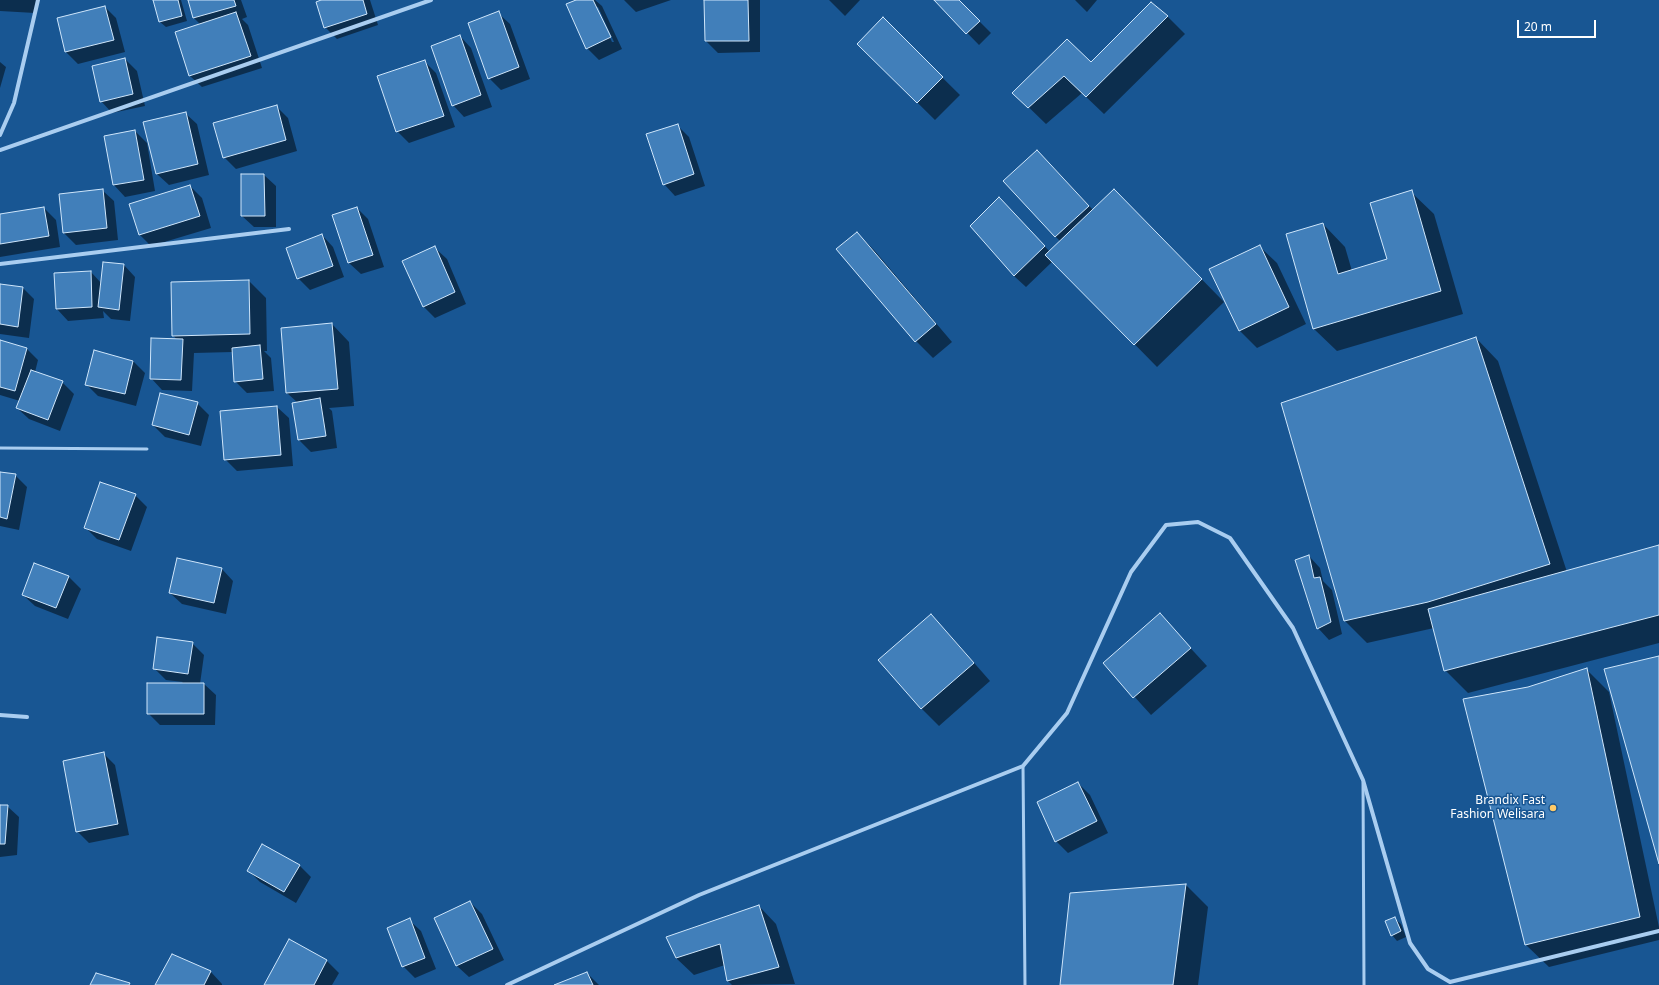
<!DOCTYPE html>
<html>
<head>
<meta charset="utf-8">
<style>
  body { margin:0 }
  #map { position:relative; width:1659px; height:985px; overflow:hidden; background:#185693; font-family:"Noto Sans",sans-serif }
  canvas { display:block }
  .scale { position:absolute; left:1517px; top:20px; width:79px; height:18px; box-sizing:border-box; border:2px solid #fff; border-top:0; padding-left:5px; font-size:12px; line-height:14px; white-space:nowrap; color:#fff; -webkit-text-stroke:3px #185693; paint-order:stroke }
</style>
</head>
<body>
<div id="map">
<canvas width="1659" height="985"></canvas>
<div class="scale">20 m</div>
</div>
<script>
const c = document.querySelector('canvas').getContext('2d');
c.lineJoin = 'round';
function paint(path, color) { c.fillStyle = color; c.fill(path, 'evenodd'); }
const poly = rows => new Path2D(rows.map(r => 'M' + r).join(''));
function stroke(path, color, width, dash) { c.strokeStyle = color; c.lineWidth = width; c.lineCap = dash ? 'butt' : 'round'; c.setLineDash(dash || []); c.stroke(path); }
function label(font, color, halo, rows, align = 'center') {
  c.font = font + ' "Noto Sans",sans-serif'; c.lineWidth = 3; c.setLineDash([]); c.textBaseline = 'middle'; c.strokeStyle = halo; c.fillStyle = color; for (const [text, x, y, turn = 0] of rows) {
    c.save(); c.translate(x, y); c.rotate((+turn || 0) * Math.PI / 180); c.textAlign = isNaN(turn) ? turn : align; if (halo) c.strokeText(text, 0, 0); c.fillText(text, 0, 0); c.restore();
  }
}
paint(poly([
  [0,0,36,0,35,13,0,11],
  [154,0,181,0,187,21,166,27,160,22],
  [189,0,241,0,247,17,242,19,248,25,262,68,202,87,190,76,176,33,201,25,194,18],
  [324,0,370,0,378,25,337,39,325,27],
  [578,0,595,0,602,6,622,49,599,60,587,48],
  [596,7,598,7,614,42,612,42],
  [624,0,671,0,636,12],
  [705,0,760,0,760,52,718,53,706,41],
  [829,0,860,0,845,16],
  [935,0,958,0,991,33,979,45],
  [1075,0,1097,0,1087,12],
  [1151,4,1168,17,1185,34,1104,114,1082,93,1046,124,1014,93,1091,63],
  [105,7,116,18,125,52,78,64,66,52,58,19],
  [498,13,510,24,530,79,501,90,489,78],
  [883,19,960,95,935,120,858,44],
  [460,36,471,48,492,107,464,117,453,105],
  [125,59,137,71,145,106,112,113,101,101],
  [424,61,436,73,455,127,409,143,397,131],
  [0,62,6,67,0,88],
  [276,106,288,118,297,151,236,169,224,157],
  [185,113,197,124,209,175,169,185,157,174],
  [677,125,689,137,705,186,675,196,664,184],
  [135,131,147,143,155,191,125,197,114,185],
  [1054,168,1093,210,1136,212,1224,302,1157,367,1053,261,1026,287,1014,276,1011,210,1050,252,1061,242,1055,236],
  [264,175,276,186,276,227,254,227,242,216],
  [190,186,202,198,211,228,151,246,140,235,130,205],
  [102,190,114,201,118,240,76,245,64,233,60,194],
  [1411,192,1434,214,1463,314,1337,351,1314,329,1323,224,1345,247,1352,271,1388,260],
  [44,208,56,220,60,247,0,257,0,215],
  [357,208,368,219,384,267,361,274,349,263],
  [857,233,874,250,952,342,933,358,916,341],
  [322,235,333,247,344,277,310,290,298,278],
  [1259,246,1277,263,1306,324,1257,348,1240,331,1210,270],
  [435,248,447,259,466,304,435,318,423,306],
  [124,265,135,277,130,321,111,319,103,311,104,318,68,321,57,309,91,272,102,284],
  [249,281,266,298,267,351,264,351,271,358,274,391,247,393,235,381,233,352,194,353,192,391,162,390,151,378,177,340,173,335],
  [0,285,23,288,34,299,29,338,0,334],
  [332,324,349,342,354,406,329,408,332,411,337,448,311,452,299,440,298,403,287,393],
  [1476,338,1498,361,1567,572,1659,546,1659,643,1468,693,1445,670,1434,628,1367,643,1344,620],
  [0,341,27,349,38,360,35,372,62,382,74,394,60,431,29,419,17,408,20,401,0,395],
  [95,352,133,361,145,373,136,406,98,396,86,384],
  [197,403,209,415,201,446,165,437,153,425],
  [277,407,289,418,293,466,237,471,225,459,221,412],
  [0,473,15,475,27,487,19,530,0,526],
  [135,495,147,507,131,551,97,539,85,527],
  [1309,556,1320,568,1323,581,1332,590,1342,634,1329,640,1318,628],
  [35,564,69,577,81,589,68,619,35,606,23,595],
  [222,569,233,581,226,614,182,604,170,593],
  [1160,615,1207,666,1151,715,1104,663],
  [931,616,948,633,990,681,939,726,922,709,879,660],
  [192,643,204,655,200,684,204,684,216,695,215,725,160,725,148,713,183,682,166,680,154,668],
  [1586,669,1609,692,1659,927,1659,940,1549,967,1526,945,1528,688],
  [104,754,115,765,129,835,89,843,77,831],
  [1078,783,1090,795,1108,833,1068,853,1056,841],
  [0,806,7,806,19,817,17,855,0,857],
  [299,865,311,877,296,903,260,882,249,871],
  [1186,885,1208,907,1198,985,1061,985],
  [470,902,482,914,504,960,469,977,457,966,435,919],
  [759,906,776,924,795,984,732,985,728,981,725,965,694,975,676,958],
  [1395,919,1401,924,1406,937,1397,941,1392,935],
  [409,920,421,931,436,969,415,978,403,966],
  [289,941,327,961,339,973,332,985,265,985],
  [172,955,211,972,222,984,222,985,157,985],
  [587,973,599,985,557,985]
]), '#0007');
const building = poly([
  [153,0,178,0,182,16,159,22,153,0],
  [188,0,234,0,236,6,193,18,188,0],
  [321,0,363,0,367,14,324,28,316,2,321,0],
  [576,0,593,0,611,37,586,49,566,4,576,0],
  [704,0,748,0,749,41,705,41,704,0],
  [934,0,959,0,980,21,966,34,934,0],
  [1151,2,1168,16,1086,97,1064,76,1028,108,1012,93,1067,39,1091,62,1151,2],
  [105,6,114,40,65,52,57,18,105,6],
  [499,11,519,67,488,79,468,23,499,11],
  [236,12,251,56,189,76,175,32,236,12],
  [883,17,943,77,917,103,857,44,883,17],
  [460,35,481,95,452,106,431,46,460,35],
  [125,58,133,94,100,102,92,66,125,58],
  [425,60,444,116,396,132,377,76,425,60],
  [277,105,286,140,223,158,213,123,277,105],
  [186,112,198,164,156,174,143,122,186,112],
  [678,124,694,174,663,185,646,134,678,124],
  [135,130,144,180,113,185,104,136,135,130],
  [1037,150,1089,206,1055,237,1003,181,1037,150],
  [241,174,264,174,265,216,241,216,241,174],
  [190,185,200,216,139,235,129,204,190,185],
  [103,189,107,228,63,233,59,194,103,189],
  [1114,189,1202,279,1134,345,1045,255,1114,189],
  [1412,190,1441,291,1313,329,1286,234,1323,223,1338,274,1387,259,1370,203,1412,190],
  [999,197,1045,246,1014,276,970,226,999,197],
  [44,207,49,236,0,244,0,214,44,207],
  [357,207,373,255,348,263,332,215,357,207],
  [857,232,936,324,915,342,836,249,857,232],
  [322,234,333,266,297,279,286,248,322,234],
  [1260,245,1289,307,1239,331,1209,269,1260,245],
  [435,246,455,292,423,307,402,261,435,246],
  [103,262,124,264,119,310,98,307,103,262],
  [91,271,92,307,56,309,54,273,91,271],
  [249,280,250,334,172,336,171,282,249,280],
  [0,284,23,287,18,327,0,324,0,284],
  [332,323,338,389,286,393,281,328,332,323],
  [1476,337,1550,564,1428,602,1344,621,1281,403,1476,337],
  [151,338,183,339,181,380,150,379,151,338],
  [0,340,27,348,15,391,0,387,0,340],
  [260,345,263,379,234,382,232,348,260,345],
  [94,350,133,361,125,394,85,385,94,350],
  [31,370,63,381,48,420,16,408,31,370],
  [160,393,198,402,189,435,152,425,160,393],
  [320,398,326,436,298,440,292,403,320,398],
  [277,406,281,455,224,460,220,411,277,406],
  [0,472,16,474,7,519,0,517,0,472],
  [100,482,136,494,119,540,84,528,100,482],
  [1659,545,1659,615,1444,671,1428,609,1659,545],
  [1309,555,1314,578,1320,577,1331,622,1317,629,1295,560,1309,555],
  [177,558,222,568,214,603,169,593,177,558],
  [34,563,69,576,56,608,22,595,34,563],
  [1160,613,1191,648,1133,698,1103,663,1160,613],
  [931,614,974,663,921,709,878,660,931,614],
  [157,637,193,642,188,674,153,669,157,637],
  [1659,656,1659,864,1604,669,1659,656],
  [1587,668,1640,917,1525,945,1463,699,1528,687,1587,668],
  [147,683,204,683,204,714,147,714,147,683],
  [104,752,118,824,76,832,63,761,104,752],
  [1078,782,1097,821,1055,842,1037,802,1078,782],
  [0,805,8,805,5,844,0,844,0,805],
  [262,844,300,865,284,892,247,871,262,844],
  [1186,884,1173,985,1060,985,1070,893,1186,884],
  [470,901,493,949,456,966,434,918,470,901],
  [759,905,779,967,727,981,720,944,676,958,666,937,759,905],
  [1395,917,1401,931,1391,936,1385,921,1395,917],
  [410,918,425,958,402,967,387,928,410,918],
  [289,939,327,960,314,985,264,985,289,939],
  [172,954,211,971,204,985,155,985,172,954],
  [587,972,593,985,554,985,587,972],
  [96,973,130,983,129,985,90,985,96,973]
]);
paint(building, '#417fba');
stroke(building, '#cfe6fb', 1);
stroke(poly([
  [0,448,147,449],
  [1023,766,1025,985],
  [1363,783,1364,985]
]), '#a9cdf0', 3);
stroke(poly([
  [0,135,14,103,38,0],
  [0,150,431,0],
  [0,264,289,229],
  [0,715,27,717],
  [507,985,699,895,1023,766,1067,713,1131,572,1166,525,1198,522,1230,538,1293,628,1363,780,1410,943,1428,969,1450,982,1659,931]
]), '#a9cdf0', 4);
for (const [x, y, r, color] of [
  [1553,808,4,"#ffca67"]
]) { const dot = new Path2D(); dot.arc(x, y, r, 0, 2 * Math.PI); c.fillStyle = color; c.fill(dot); stroke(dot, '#185693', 1.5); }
label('12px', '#fff', '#185693', [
  ["Brandix Fast",1545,801],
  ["Fashion Welisara",1545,815]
], 'right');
</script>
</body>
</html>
